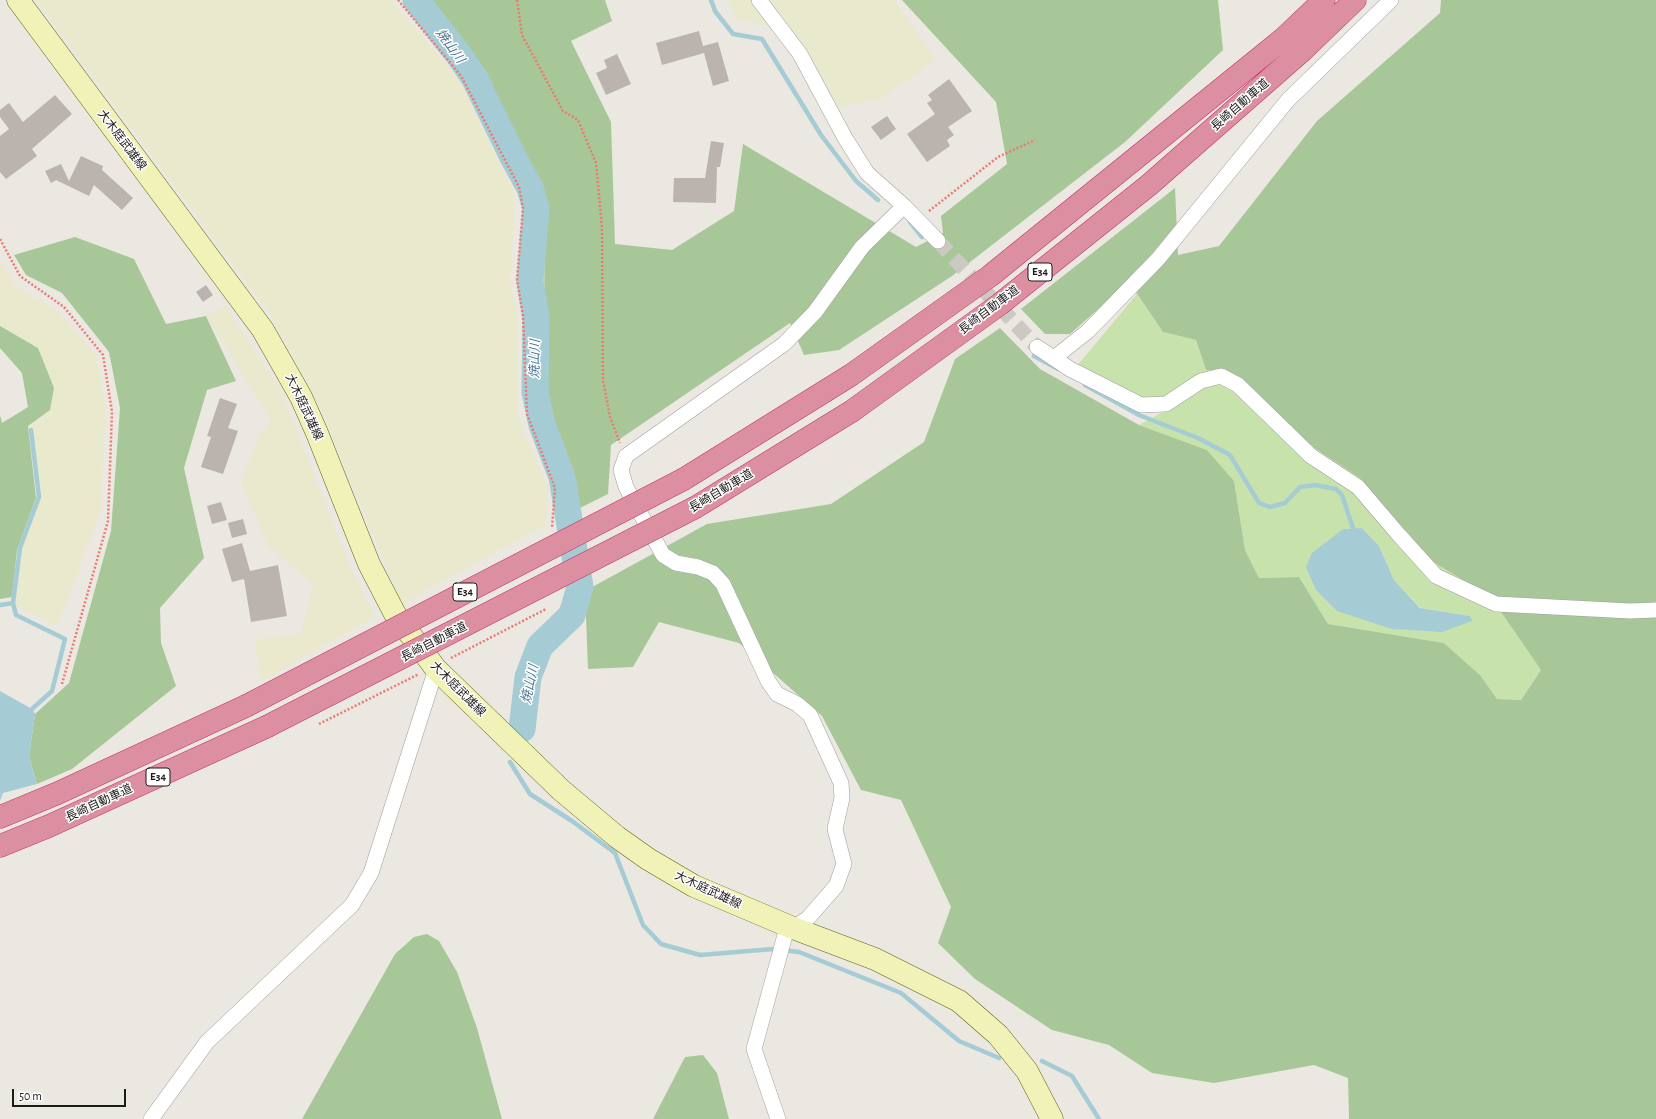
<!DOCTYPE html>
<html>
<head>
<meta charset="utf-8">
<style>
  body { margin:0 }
  #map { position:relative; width:1656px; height:1119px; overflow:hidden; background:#ebe7e1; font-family:"Alegreya Sans",sans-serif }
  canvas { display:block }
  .scale { position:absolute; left:12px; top:1089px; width:114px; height:18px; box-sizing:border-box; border:2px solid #1b1b1b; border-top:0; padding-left:5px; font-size:12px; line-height:14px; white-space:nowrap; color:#1b1b1b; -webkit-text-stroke:3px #fff; paint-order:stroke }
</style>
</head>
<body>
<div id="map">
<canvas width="1656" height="1119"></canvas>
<div class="scale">50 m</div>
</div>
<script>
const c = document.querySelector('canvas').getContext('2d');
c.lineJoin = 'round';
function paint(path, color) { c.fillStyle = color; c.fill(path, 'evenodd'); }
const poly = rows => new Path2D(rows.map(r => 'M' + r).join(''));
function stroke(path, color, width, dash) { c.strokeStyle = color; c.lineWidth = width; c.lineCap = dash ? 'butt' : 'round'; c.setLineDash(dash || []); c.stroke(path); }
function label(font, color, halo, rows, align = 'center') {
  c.font = font + ' "Alegreya Sans","Noto Sans JP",sans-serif'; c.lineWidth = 3; c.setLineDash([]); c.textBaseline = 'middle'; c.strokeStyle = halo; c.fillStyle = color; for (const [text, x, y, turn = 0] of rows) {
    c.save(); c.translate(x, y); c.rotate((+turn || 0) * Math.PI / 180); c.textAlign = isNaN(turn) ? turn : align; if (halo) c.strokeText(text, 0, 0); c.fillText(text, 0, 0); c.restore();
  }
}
paint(poly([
  [36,0,390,0,459,79,515,194,510,281,518,316,518,417,548,489,545,525,402,604,319,405,270,314],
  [727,0,894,0,935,59,881,99,838,107,792,29,739,21],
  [0,260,15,286,59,312,97,357,106,409,100,514,85,551,71,592,57,625,17,607,12,597,17,550,36,498,28,426,50,410,38,348,0,326],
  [225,306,280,389,355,578,375,616,261,682,255,640,301,633,313,585,268,546,241,482,258,437,272,421,206,316]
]), '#e8e9cd');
paint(poly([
  [1137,294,1163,332,1196,340,1206,370,1230,372,1313,447,1360,478,1433,562,1490,596,1541,670,1521,700,1497,699,1480,675,1444,643,1328,624,1299,577,1259,578,1245,550,1234,481,1207,450,1139,425,1198,393,1206,371,1164,399,1143,399,1076,367],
  [1362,528,1379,546,1394,580,1421,608,1470,616,1392,629,1343,529]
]), '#c8e2ab');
paint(poly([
  [431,0,605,0,612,21,571,41,611,122,615,244,672,250,734,211,743,144,916,247,943,233,941,216,1007,164,996,102,902,0,1218,0,1223,50,1125,142,952,276,839,350,804,355,790,323,611,445,608,494,578,509,545,413,544,204,471,55],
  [1441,0,1656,0,1656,1119,1349,1119,1348,1078,1314,1065,1214,1083,1152,1073,1109,1045,1052,1030,975,979,938,943,951,907,901,800,861,790,822,716,739,643,659,622,633,667,588,669,585,591,707,524,831,504,924,442,955,359,1000,328,1040,369,1139,425,1207,450,1234,481,1245,550,1259,578,1299,577,1328,624,1444,643,1480,675,1497,699,1521,700,1541,670,1490,596,1433,562,1360,478,1313,447,1230,372,1206,370,1196,340,1163,332,1129,282,1070,334,1045,334,1021,309,1175,188,1178,255,1219,246,1317,121,1440,13],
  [75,237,134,259,166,324,206,316,236,381,207,390,184,468,204,558,160,608,161,643,176,686,72,769,37,784,29,756,35,714,69,683,111,531,120,408,109,352,62,293,26,275,14,255],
  [0,326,38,348,54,388,50,410,28,426,36,498,17,550,12,597,0,599,0,415,2,423,28,407,22,373,0,348],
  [427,934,439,941,457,972,477,1028,502,1119,302,1119,395,954,414,937],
  [703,1055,717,1073,729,1119,653,1119,685,1057]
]), '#a8c799');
paint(poly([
  [1362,528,1379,546,1394,580,1420,608,1470,616,1472,621,1442,632,1392,629,1337,611,1316,590,1306,567,1312,553,1343,529],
  [0,691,32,709,35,714,29,756,37,784,3,793,0,801]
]), '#a5ccd5');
stroke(poly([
  [711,0,715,11,733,34,762,39,821,135,856,181,878,200],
  [910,222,922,237],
  [1034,356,1058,369],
  [1085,385,1139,415,1198,438,1230,455,1259,503,1270,507,1285,503,1300,487,1315,485,1336,489,1342,495,1353,528],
  [13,603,16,615,65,639,52,691,32,709],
  [0,605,13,603,20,548,39,497,31,430],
  [510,762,530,794,572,821,615,853,643,925,661,944,700,955,773,949,799,952,901,993,959,1041,999,1058],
  [1042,1061,1072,1076,1099,1119]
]), '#a5ccd5', 4.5);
stroke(poly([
  [416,0,461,58,475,79,513,157,530,188,536,208,530,281,536,317,535,392,542,425,562,477,580,587,572,615,540,646,528,677,522,729]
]), '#a5ccd5', 27);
paint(poly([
  [699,31,703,46,718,42,729,81,713,86,704,53,662,65,656,43],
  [617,54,631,84,606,95,596,73,607,68,604,60],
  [949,79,972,111,948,127,954,135,947,140,950,146,927,162,907,134,935,114,927,103,932,100,928,95],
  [55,95,72,114,32,149,37,156,6,179,0,172,0,136,9,129,0,117,0,110,9,103,23,122],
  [887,116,896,129,881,140,871,127],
  [711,141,724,143,720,167,717,167,716,203,673,202,674,178,705,178],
  [81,156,103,166,102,170,133,198,122,210,94,185,89,196,56,180,51,183,45,171,61,164,69,181],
  [206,285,213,295,203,302,196,292],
  [220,398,237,404,228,428,238,431,223,474,201,467,211,437,207,436],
  [221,502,227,520,212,524,207,506],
  [243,519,247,534,232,538,228,523],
  [242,543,250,571,278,565,287,616,251,622,244,579,232,582,222,549]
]), '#bbb3ae');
stroke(poly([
  [938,241,1037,347]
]), '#ccc8c3', 15, [15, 8]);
const street = poly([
  [759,0,800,54,845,138,867,173,904,206,938,241],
  [1037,347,1070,369,1141,405,1166,404,1201,381,1221,376,1238,385,1311,456,1358,487,1399,535,1436,576,1496,604,1630,611,1656,610],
  [1054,358,1088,331,1158,259,1288,100,1391,0],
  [151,1119,207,1042,352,905,371,873,436,669],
  [778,1119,754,1049,785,935,808,918,836,886,844,864,835,829,842,798,841,783,810,715,797,704,777,694,768,681,723,584,713,573,698,567,676,563,663,555,626,487,621,470,626,456,784,344,815,312,862,247,904,206]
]);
const secondary = poly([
  [18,0,263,330,301,397,317,433,369,564,395,614,436,669,561,790,617,837,648,859,694,886,793,928,875,959,959,1001,998,1035,1027,1071,1052,1119]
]);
const highway = poly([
  [684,479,851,375,990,276,1283,39,1324,0],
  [696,507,852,411,1000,304,1149,185,1303,50,1355,0],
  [0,817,58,793,246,706],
  [0,846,49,826,266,727]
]);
stroke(street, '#9f9f9f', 16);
stroke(secondary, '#5f650f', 23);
stroke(highway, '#c3346a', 23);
stroke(poly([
  [398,0,461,76,519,187,523,208,517,280,523,316,527,414,555,488,552,528],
  [517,0,522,35,563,111,578,120,596,163,602,228,603,380,610,417,620,443],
  [929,211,998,157,1035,140],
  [0,239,20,276,64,307,103,355,112,412,108,521,62,684],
  [451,658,546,609],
  [319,724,419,674]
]), '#eb7a72', 2.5, [2, 2]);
stroke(street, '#fff', 15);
stroke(secondary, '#f1f2b8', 22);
stroke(highway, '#dc8fa0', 22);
const highwayBridge = poly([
  [246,706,684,479],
  [266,727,696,507]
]);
stroke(highwayBridge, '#c3346a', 23, []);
stroke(highwayBridge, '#dc8fa0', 22);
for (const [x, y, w] of [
  [1040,272,24],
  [465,592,24],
  [158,777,24]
]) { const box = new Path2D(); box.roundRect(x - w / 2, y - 9, w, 18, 3); c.fillStyle = '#fff'; c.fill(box); stroke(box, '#1b1b1b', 1); }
label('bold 11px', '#1b1b1b', null, [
  ["E34",1040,272],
  ["E34",465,592],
  ["E34",158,777]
]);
label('12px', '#1b1b1b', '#fff', [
  ["長崎自動車道",1240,105,-41],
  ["大木庭武雄線",122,140,53],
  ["長崎自動車道",989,310,-37],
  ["大木庭武雄線",304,407,65],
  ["長崎自動車道",721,491,-31],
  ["長崎自動車道",434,642,-27],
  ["大木庭武雄線",458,689,45],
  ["長崎自動車道",99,803,-25],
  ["大木庭武雄線",708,890,25]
]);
label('italic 13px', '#4e7799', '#fff', [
  ["焼山川",450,46,54],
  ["焼山川",535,359,-89],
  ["焼山川",530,684,-78]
]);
</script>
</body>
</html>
